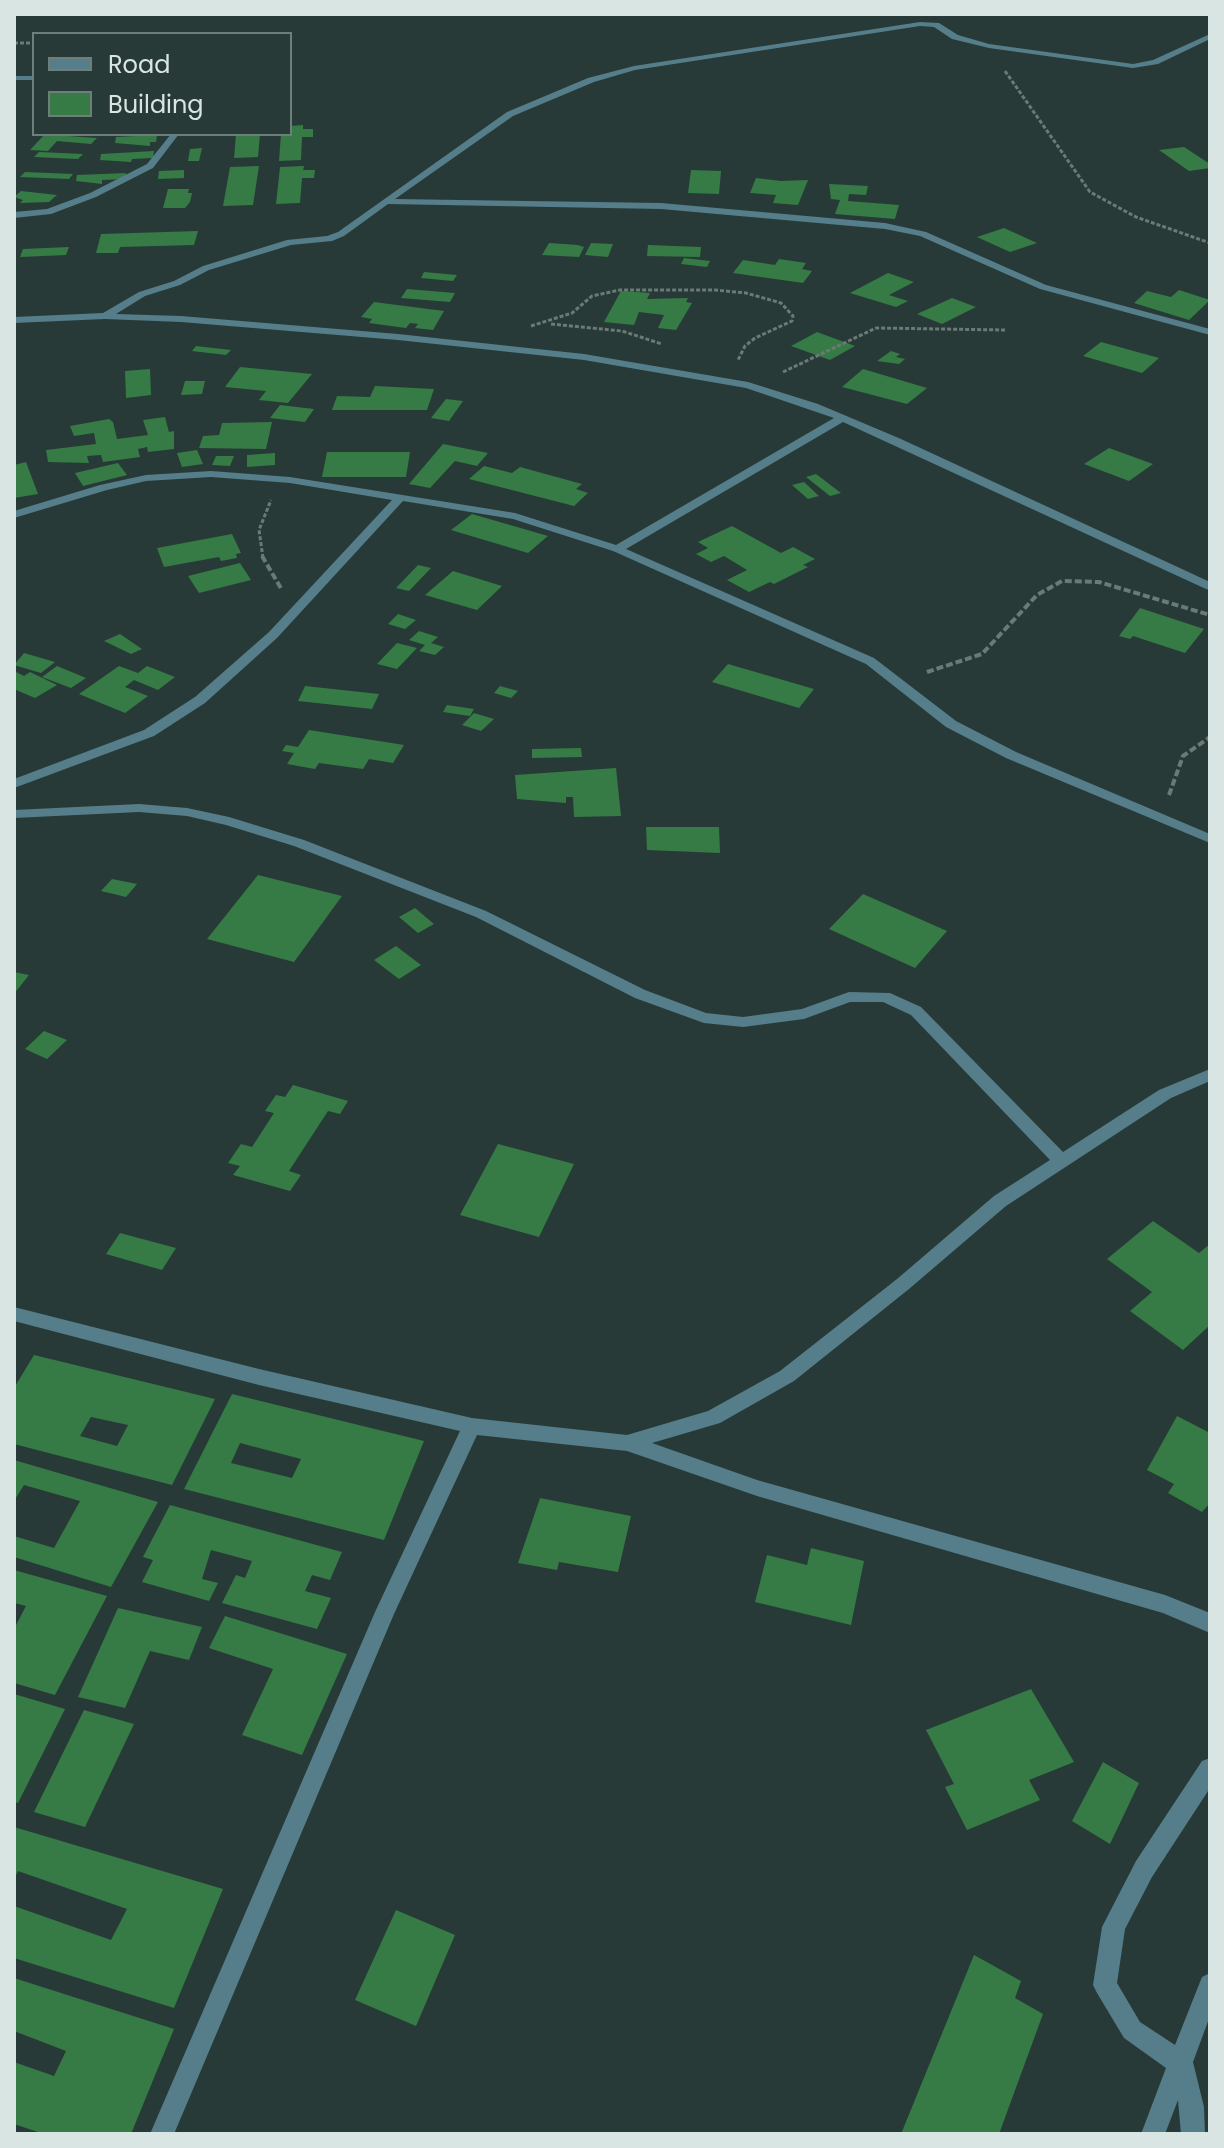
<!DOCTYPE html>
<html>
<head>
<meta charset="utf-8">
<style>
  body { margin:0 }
  #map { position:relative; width:1224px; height:2148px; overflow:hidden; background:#273a37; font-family:Poppins,sans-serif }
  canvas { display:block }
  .frame { position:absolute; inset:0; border:16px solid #d9e5e2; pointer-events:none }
  .legend { position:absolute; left:32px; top:32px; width:260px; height:104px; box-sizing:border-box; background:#273a37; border:2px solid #6e7e7b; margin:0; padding:10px 14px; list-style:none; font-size:24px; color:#d9e5e2 }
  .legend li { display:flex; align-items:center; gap:16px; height:40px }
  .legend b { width:40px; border:2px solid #6e7e7b }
</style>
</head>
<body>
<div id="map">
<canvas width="1224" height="2148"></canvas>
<div class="frame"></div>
<ul class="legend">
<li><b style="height:10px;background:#557e8a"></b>Road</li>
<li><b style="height:22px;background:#367b45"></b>Building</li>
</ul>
</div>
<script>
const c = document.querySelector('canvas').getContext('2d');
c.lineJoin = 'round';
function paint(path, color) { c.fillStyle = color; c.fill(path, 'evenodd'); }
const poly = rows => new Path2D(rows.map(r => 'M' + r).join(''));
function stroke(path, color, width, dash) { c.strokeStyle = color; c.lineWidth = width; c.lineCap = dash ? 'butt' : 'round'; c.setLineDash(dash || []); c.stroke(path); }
paint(poly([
  [303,125,303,129,313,129,313,137,302,137,301,160,279,161,281,134,290,134,290,126],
  [45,134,53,135,97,138,91,144,57,141,48,151,30,150],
  [236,134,260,134,258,157,234,158],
  [157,135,156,142,150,142,150,146,115,143,116,137],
  [1184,147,1210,164,1210,168,1189,171,1159,150],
  [202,148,199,161,188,161,190,149],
  [154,151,153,158,132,159,131,162,100,160,101,154],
  [39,152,83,154,78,159,34,157],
  [259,166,253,205,223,206,230,167],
  [304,166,303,170,315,170,314,178,302,178,300,203,276,204,280,167],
  [184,170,184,178,158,179,159,171],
  [691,170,721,171,719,194,688,193],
  [25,172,73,174,69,179,20,177],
  [126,173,125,179,102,180,102,184,76,181,77,175],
  [756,178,781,181,808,180,798,205,773,203,776,195,750,193],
  [829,184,868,186,866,195,849,194,848,201,899,205,895,219,835,214,840,200,831,199],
  [168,189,189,189,188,193,192,193,190,202,185,208,163,208],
  [21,191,57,195,49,202,20,203,23,200,14,197],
  [1004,228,1037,243,1010,252,977,237],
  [198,231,194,245,120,247,118,253,96,253,101,234],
  [549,243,578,245,584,247,579,257,542,255],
  [591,243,613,244,608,257,585,255],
  [648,245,701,247,700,257,647,256],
  [69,247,66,255,20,257,23,249],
  [684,258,710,261,707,267,681,264],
  [779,259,806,263,802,269,812,271,803,283,733,273,743,260,775,265],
  [424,272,457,275,453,281,421,278],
  [888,273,914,282,889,295,908,301,896,307,850,293],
  [407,289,455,293,450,302,401,298],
  [1179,290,1210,300,1189,320,1134,303,1147,291,1171,297],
  [621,291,650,293,647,299,688,298,686,302,692,303,676,330,658,328,664,315,639,312,634,325,604,322],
  [952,298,976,307,942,324,917,314],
  [374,302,444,311,433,330,415,328,418,324,410,323,406,328,369,323,372,319,361,317],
  [817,332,855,346,830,360,791,346],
  [1101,342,1159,358,1142,373,1083,356],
  [196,346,231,350,226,355,192,351],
  [891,351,900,354,896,357,905,359,899,364,877,361],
  [240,367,312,374,288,403,259,400,266,391,225,387],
  [150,369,151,395,126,398,125,371],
  [863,369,927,388,907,404,842,387],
  [185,381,205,381,202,394,181,395],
  [375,386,434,389,427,410,332,410,337,396,370,397],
  [446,399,463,401,449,421,431,418],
  [280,405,314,409,305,422,270,418],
  [165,417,169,432,174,431,174,449,148,452,147,447,138,449,140,457,103,462,101,455,87,456,89,463,48,462,46,450,96,444,94,433,74,436,70,426,109,419,113,422,117,439,148,435,143,420],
  [272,422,266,449,199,448,203,436,219,435,222,423],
  [443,444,488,453,477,466,455,461,430,488,409,484],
  [1109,448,1153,464,1129,481,1084,464],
  [197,450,203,464,182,467,177,453],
  [327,452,410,452,406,477,322,477],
  [275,453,275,465,247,467,247,455],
  [216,456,234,456,230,466,212,465],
  [26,462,38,494,14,498,14,465],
  [118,463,127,475,83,486,75,473],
  [484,466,512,473,520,467,582,484,576,489,588,493,574,506,469,479],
  [816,474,841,493,830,496,806,477],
  [804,482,819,496,808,499,792,485],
  [472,514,548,536,528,553,451,530],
  [732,526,781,553,793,547,815,559,803,565,808,567,774,584,770,582,749,592,727,580,747,570,724,556,711,562,696,554,708,548,698,542],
  [232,534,241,553,236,554,237,558,221,561,219,557,164,567,157,548],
  [240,563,251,580,199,593,188,576],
  [418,565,431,568,409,591,396,588],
  [453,571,502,586,477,610,425,595],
  [1140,608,1204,629,1185,653,1133,636,1130,639,1119,636],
  [398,614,416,620,405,629,388,624],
  [419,631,438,637,431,643,444,647,435,655,419,651,425,645,409,640],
  [120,634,142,649,131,654,104,641],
  [397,643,417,648,397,669,377,664],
  [24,653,55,662,41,673,14,665],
  [728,664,814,689,799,708,712,682],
  [57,666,86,678,71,688,42,677],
  [119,666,138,673,147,666,175,677,158,690,134,680,125,687,148,696,125,713,79,694],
  [14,671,24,676,30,672,57,685,35,698,14,689],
  [305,686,379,694,372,709,298,701],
  [500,686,518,691,511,698,494,693],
  [447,705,474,709,470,716,443,712],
  [474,713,494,719,481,731,462,725],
  [309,730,404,745,393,763,369,759,363,769,319,763,315,769,287,764,294,753,282,751,286,745,298,747],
  [581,748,582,757,532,758,532,749],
  [616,768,621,816,574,817,573,797,566,797,566,803,517,799,515,775],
  [646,827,719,827,720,853,647,850],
  [258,875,342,896,294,962,207,939],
  [112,879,137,884,126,897,101,891],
  [863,894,947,931,915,968,829,929],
  [415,908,434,924,418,933,399,917],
  [396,946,421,965,399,979,374,960],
  [14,972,29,975,14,994],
  [44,1031,67,1040,47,1059,25,1049],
  [293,1085,348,1101,340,1114,328,1111,289,1171,301,1175,290,1191,233,1175,240,1166,228,1163,241,1144,252,1147,274,1113,265,1111,276,1095,285,1097],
  [498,1144,574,1164,539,1237,460,1215],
  [1153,1221,1199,1253,1210,1244,1210,1325,1183,1350,1130,1311,1152,1292,1107,1259],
  [120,1233,176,1248,162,1270,106,1254],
  [34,1355,215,1399,172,1485,14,1444,14,1388],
  [91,1417,128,1425,117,1446,80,1436],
  [232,1394,424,1441,384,1540,184,1489],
  [240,1443,301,1459,292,1478,231,1463],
  [1177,1416,1210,1433,1210,1503,1202,1512,1168,1493,1174,1484,1147,1470],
  [14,1460,158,1502,111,1587,14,1557,14,1536,54,1548,80,1501,24,1485,14,1501],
  [540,1498,631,1516,618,1572,559,1562,557,1570,518,1563],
  [170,1505,342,1552,330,1580,312,1575,305,1591,331,1598,317,1629,222,1603,236,1575,245,1578,252,1561,211,1550,202,1579,218,1583,209,1601,142,1582,153,1560,143,1557],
  [811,1548,864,1561,851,1625,755,1602,767,1555,807,1565],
  [14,1570,107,1596,55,1695,14,1683,14,1629,26,1606,14,1603],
  [118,1608,202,1627,189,1660,150,1651,125,1708,78,1697],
  [225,1616,347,1654,302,1755,242,1735,273,1669,209,1648],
  [1031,1689,1074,1762,1029,1780,1040,1800,967,1830,945,1787,954,1784,926,1730],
  [14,1694,65,1709,18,1803,14,1802],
  [84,1710,134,1724,85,1827,34,1812],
  [1103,1762,1139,1783,1110,1844,1072,1821],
  [14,1827,223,1889,174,2008,14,1958,14,1906,111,1940,127,1909,18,1871,14,1879],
  [396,1910,455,1935,416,2026,355,2000],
  [974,1955,1021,1981,1015,1998,1043,2014,999,2134,901,2134],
  [14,1978,174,2029,131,2134,44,2134,14,2124,14,2062,54,2076,66,2051,14,2031]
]), '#367b45');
stroke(poly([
  [14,43,34,43],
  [1005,71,1090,192,1136,217,1210,243],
  [551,324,622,331,662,344],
  [531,326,572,313,592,296,620,290,715,290,746,293,781,303,793,316,792,321,755,338,745,346,738,360],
  [783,372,876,328,1005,330],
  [263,558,259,530,271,500]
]), '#6a7a77', 3, [4, 2]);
stroke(poly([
  [262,556,282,590],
  [927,672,982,654,1037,595,1062,581,1099,582,1210,615],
  [1169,795,1183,756,1210,737]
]), '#6a7a77', 4, [7, 3]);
paint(poly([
  [920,22,939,23,958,35,989,44,1133,64,1153,60,1210,34,1210,39,1158,64,1133,68,989,48,952,39,934,27,920,26,635,70,594,82,513,116,395,199,661,203,885,223,926,232,1046,285,1210,329,1210,335,1040,289,920,236,885,229,661,209,388,204,344,236,332,241,291,245,209,270,180,285,145,296,116,314,181,316,398,334,584,354,748,382,818,404,901,439,1210,582,1210,590,1206,589,843,422,626,549,874,658,956,721,1016,752,1210,834,1210,843,1006,758,946,727,866,664,613,551,513,519,403,501,277,638,205,703,154,736,14,788,14,779,144,730,195,697,269,632,392,500,290,483,211,477,146,481,107,490,14,518,14,511,100,485,146,475,211,471,290,477,515,513,616,545,834,418,746,388,584,360,398,340,181,322,105,319,14,323,14,317,103,313,139,292,174,281,203,266,287,240,327,236,338,232,507,112,588,78,634,66,920,22],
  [14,76,34,76,34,80,14,80,14,76],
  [171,134,179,134,153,168,96,197,51,214,14,218,14,212,47,209,90,193,147,164,171,134],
  [139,804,187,808,229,817,304,840,486,911,645,990,706,1013,743,1017,802,1009,849,992,890,993,921,1007,1063,1152,1159,1090,1210,1069,1210,1081,1171,1098,1006,1206,909,1289,794,1381,720,1423,652,1443,757,1480,1165,1595,1210,1613,1210,1633,1163,1613,757,1496,627,1451,477,1435,394,1614,174,2134,150,2134,375,1612,460,1431,259,1385,14,1321,14,1307,259,1369,472,1418,627,1435,708,1411,780,1371,897,1279,994,1196,1050,1160,911,1015,883,1002,850,1002,804,1019,743,1027,704,1023,635,998,476,917,294,846,226,825,187,816,139,812,14,818,14,810,139,804],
  [1210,1758,1210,1788,1152,1877,1125,1929,1117,1983,1140,2022,1175,2045,1202,1977,1210,1973,1210,2016,1193,2062,1204,2107,1205,2134,1181,2134,1178,2100,1165,2134,1141,2134,1166,2068,1124,2038,1097,1993,1093,1985,1102,1927,1136,1861,1202,1761,1210,1758]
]), '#557e8a');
</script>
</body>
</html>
